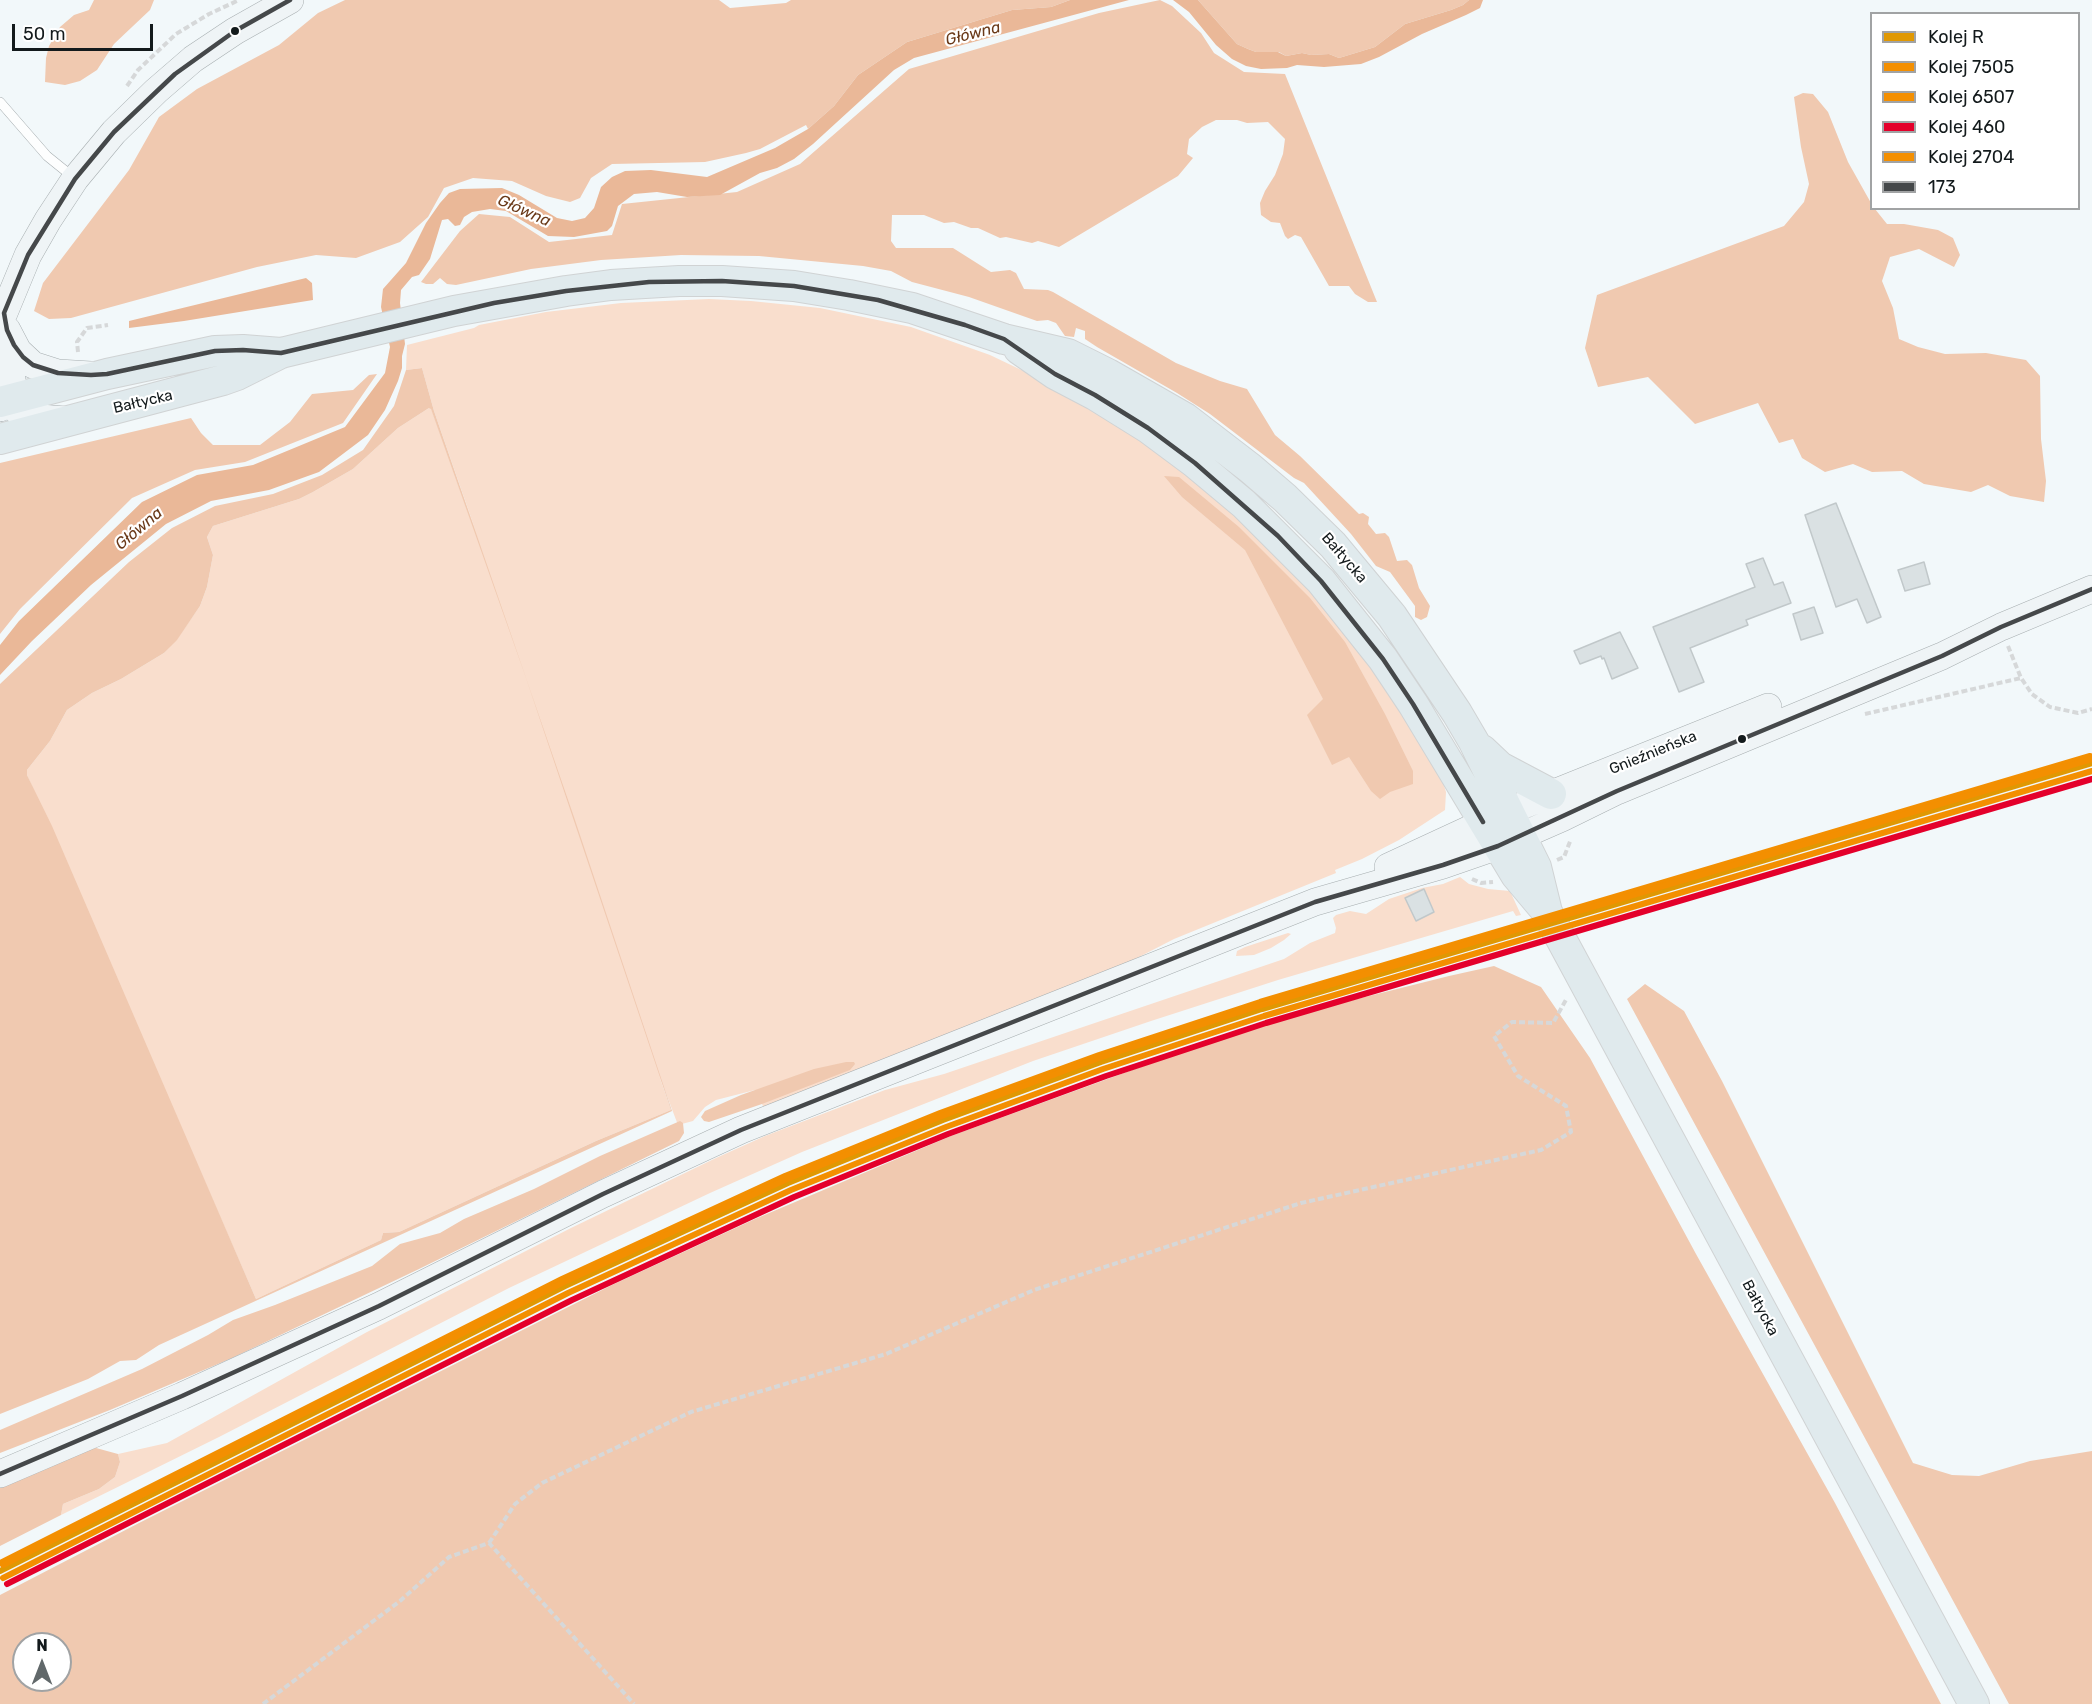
<!DOCTYPE html>
<html>
<head>
<meta charset="utf-8">
<style>
  body { margin:0 }
  #map { position:relative; width:2092px; height:1704px; overflow:hidden; background:#f2f8fa; font-family:Rubik,sans-serif }
  canvas { display:block }
  .legend { position:absolute; left:1870px; top:12px; width:210px; height:198px; box-sizing:border-box; background:#fff; border:2px solid #a1a3a4; margin:0; padding:8px 10px; list-style:none; font-size:18px; color:#131a1c }
  .legend li { display:flex; align-items:center; gap:12px; height:30px }
  .legend b { width:30px; border:2px solid #a1a3a4 }
  .north { position:absolute; left:12px; top:1632px; width:60px; height:60px; box-sizing:border-box; background:#fff; border:2px solid #a1a3a4; border-radius:50%; rotate:0deg; font-size:16px; font-weight:700; line-height:24px; text-align:center; color:#131a1c }
  .north::after { content:''; display:block; margin:auto; width:21px; height:27px; background:#61686a; clip-path:polygon(50% 0,100% 100%,50% 72%,0 100%) }
  .scale { position:absolute; left:12px; top:24px; width:141px; height:27px; box-sizing:border-box; border:3px solid #131a1c; border-top:0; padding-left:8px; font-size:18px; line-height:21px; white-space:nowrap; color:#131a1c; -webkit-text-stroke:4px #fff; paint-order:stroke }
</style>
</head>
<body>
<div id="map">
<canvas width="2092" height="1704"></canvas>
<ul class="legend">
<li><b style="height:8px;background:#e09803"></b>Kolej R</li>
<li><b style="height:8px;background:#f38f01"></b>Kolej 7505</li>
<li><b style="height:8px;background:#f38f01"></b>Kolej 6507</li>
<li><b style="height:8px;background:#e4002b"></b>Kolej 460</li>
<li><b style="height:8px;background:#f38f01"></b>Kolej 2704</li>
<li><b style="height:8px;background:#45484a"></b>173</li>
</ul>
<div class="north">N</div>
<div class="scale">50 m</div>
</div>
<script>
const c = document.querySelector('canvas').getContext('2d');
c.lineJoin = 'round';
function paint(path, color) { c.fillStyle = color; c.fill(path, 'evenodd'); }
const poly = rows => new Path2D(rows.map(r => 'M' + r).join(''));
function stroke(path, color, width, dash) { c.strokeStyle = color; c.lineWidth = width; c.lineCap = dash ? 'butt' : 'round'; c.setLineDash(dash || []); c.stroke(path); }
function label(font, color, halo, rows, align = 'center') {
  c.font = font + ' Rubik,sans-serif'; c.lineWidth = 4.5; c.setLineDash([]); c.textBaseline = 'middle'; c.strokeStyle = halo; c.fillStyle = color; for (const [text, x, y, turn = 0] of rows) {
    c.save(); c.translate(x, y); c.rotate((+turn || 0) * Math.PI / 180); c.textAlign = isNaN(turn) ? turn : align; if (halo) c.strokeText(text, 0, 0); c.fillText(text, 0, 0); c.restore();
  }
}
paint(poly([
  [709,299,751,301,820,308,911,327,990,355,1057,387,1117,421,1205,486,1341,620,1439,770,1446,792,1445,810,1399,840,1362,859,1335,870,1336,873,1174,939,1108,973,765,1110,762,1104,759,1094,755,1090,716,1100,705,1107,693,1121,678,1125,659,1075,671,1110,596,1141,399,1232,383,1233,381,1240,256,1299,27,775,27,770,50,741,67,710,92,693,121,679,164,653,177,639,200,606,207,587,213,555,207,537,213,526,299,499,313,492,353,469,398,428,429,408,431,408,476,532,434,411,422,368,406,370,407,345,474,328,479,325,546,312,621,303],
  [1460,877,1469,884,1488,889,1510,891,1521,915,1516,916,1513,911,1278,980,1151,1021,1033,1061,802,1152,710,1193,509,1288,219,1437,61,1515,63,1504,99,1489,115,1477,120,1462,118,1454,167,1443,367,1332,571,1228,716,1158,765,1136,885,1090,944,1074,1284,959,1310,943,1335,933,1336,928,1333,918,1336,915,1350,911,1366,914,1389,899,1422,888,1443,884],
  [1288,933,1291,934,1284,940,1271,948,1254,955,1236,956,1237,951,1245,947]
]), '#f9decd');
paint(poly([
  [94,0,154,0,150,10,114,44,97,70,80,81,65,85,45,82,46,58,49,46,60,27,74,15,89,10],
  [345,0,719,0,730,8,786,3,791,0,1070,0,1051,7,1012,10,907,42,858,75,834,106,808,129,806,125,760,149,746,153,705,162,612,164,591,178,580,198,570,202,546,196,512,181,473,178,444,188,428,217,400,242,356,258,316,255,257,267,71,318,49,319,34,311,43,283,129,170,159,117,197,89,279,45,318,13],
  [1160,0,1172,6,1201,33,1214,53,1244,72,1285,74,1377,302,1368,302,1355,294,1349,286,1329,286,1301,237,1295,235,1288,239,1285,236,1280,223,1271,222,1261,215,1260,203,1265,191,1275,175,1283,154,1285,139,1268,122,1247,123,1237,120,1216,120,1202,127,1189,139,1187,154,1193,158,1178,176,1059,247,1038,241,1032,243,1006,237,1000,238,978,228,971,228,954,222,944,223,924,215,892,215,891,241,896,248,953,248,991,272,1010,270,1016,273,1024,289,1048,290,1053,292,1176,363,1220,381,1247,389,1275,435,1300,456,1359,514,1363,513,1369,517,1368,524,1376,534,1385,533,1389,537,1397,561,1407,560,1412,565,1419,588,1430,606,1427,617,1421,620,1415,617,1415,606,1390,572,1376,566,1351,534,1304,483,1294,478,1210,414,1177,393,1097,347,1085,339,1085,331,1076,328,1074,337,1065,336,1056,323,1048,320,1037,321,969,297,912,282,891,271,863,266,759,256,681,255,601,260,531,269,456,285,447,284,440,278,433,284,426,284,421,282,460,231,479,214,510,217,549,242,612,235,622,204,737,192,800,164,909,69,1099,13],
  [1198,0,1469,0,1463,5,1451,10,1405,24,1375,47,1339,58,1329,54,1311,55,1302,53,1286,56,1279,52,1256,52,1248,49,1237,44],
  [1803,93,1813,94,1828,112,1848,162,1871,203,1872,208,1875,209,1887,224,1904,224,1938,230,1953,238,1960,255,1954,267,1919,249,1890,257,1882,281,1893,308,1899,339,1918,347,1945,354,1986,353,2026,360,2040,376,2041,439,2046,481,2044,502,2010,496,1988,485,1971,492,1924,484,1902,471,1872,472,1853,464,1825,472,1802,458,1793,439,1779,443,1758,403,1695,424,1648,377,1598,387,1585,348,1597,295,1784,226,1804,202,1809,184,1801,147,1794,97],
  [422,368,434,411,575,820,672,1111,159,1345,136,1360,120,1361,88,1379,0,1414,0,684,129,562,172,528,215,506,273,494,322,475,363,450,394,406,406,370],
  [429,408,431,409,526,678,671,1110,596,1141,399,1232,383,1233,381,1240,256,1299,52,826,27,775,27,770,50,741,67,710,92,693,121,679,164,653,177,640,200,606,207,587,213,555,207,537,213,526,299,499,313,492,353,469,398,428],
  [377,374,343,423,245,462,195,470,132,498,20,609,0,634,0,463,191,418,201,433,213,445,260,445,290,422,312,394,353,390,369,375],
  [1164,476,1179,477,1239,527,1310,598,1345,642,1385,714,1413,771,1413,784,1390,792,1380,799,1371,791,1349,757,1332,765,1307,715,1323,699,1245,550,1182,497],
  [1494,966,1541,987,1590,1058,1696,1254,1835,1503,1941,1704,0,1704,0,1595,139,1523,612,1285,755,1219,951,1136,1135,1069,1289,1016,1449,976],
  [24,1644,60,1644,60,1680,24,1680],
  [1645,984,1684,1011,1722,1081,1913,1463,1952,1475,1979,1476,2030,1461,2092,1451,2092,1704,2009,1704,1627,999],
  [846,1062,854,1062,855,1064,850,1070,762,1104,709,1122,704,1121,701,1117,705,1111,741,1095,814,1069],
  [680,1121,683,1123,684,1133,679,1141,419,1269,232,1358,110,1410,0,1453,0,1430,142,1369,208,1335,233,1320,275,1305,372,1266,400,1244,440,1233,464,1219,534,1189,600,1156],
  [96,1448,118,1454,120,1462,115,1477,99,1489,63,1504,61,1515,0,1546,0,1484,87,1449]
]), '#f0c9b0');
paint(poly([
  [1070,0,1129,0,914,58,894,70,813,144,794,159,777,168,760,173,720,195,687,197,657,192,634,194,618,206,612,226,607,231,574,237,548,236,506,211,490,209,472,212,464,217,460,225,455,226,448,219,442,220,430,259,419,275,412,277,401,290,400,303,405,344,402,356,402,368,398,381,385,410,368,435,319,472,269,490,211,501,166,524,91,585,32,641,0,675,0,645,19,621,142,502,197,475,253,465,345,427,385,373,390,347,381,307,383,289,406,263,426,223,440,203,449,193,460,189,502,188,519,195,557,218,572,221,585,218,594,208,601,187,612,177,625,171,651,170,707,177,775,148,808,129,834,106,858,75,907,42,1012,10,1051,7],
  [1173,0,1198,0,1237,44,1248,49,1256,52,1278,52,1286,56,1302,53,1311,55,1329,54,1339,58,1375,47,1405,24,1451,10,1463,5,1469,0,1483,0,1480,8,1466,15,1422,34,1379,57,1361,64,1324,67,1297,65,1287,68,1261,69,1246,66,1232,59,1216,45,1189,12],
  [306,278,312,283,313,300,184,321,129,328,129,321]
]), '#eab898');
const building = poly([
  [1836,503,1881,617,1867,623,1857,599,1836,607,1805,515,1836,503],
  [1763,558,1774,585,1783,582,1791,603,1746,620,1748,625,1690,648,1704,682,1679,692,1653,627,1755,587,1746,564,1763,558],
  [1924,562,1930,584,1905,591,1898,570,1924,562],
  [1814,607,1823,633,1801,640,1793,614,1814,607],
  [1620,632,1638,668,1612,679,1604,658,1602,659,1601,656,1580,664,1574,651,1620,632],
  [1424,889,1434,912,1416,921,1405,898,1424,889]
]);
paint(building, '#dae1e3');
stroke(building, '#c1c8ca', 1.5);
const lane = poly([
  [0,102,47,156,73,177]
]);
const secondary = poly([
  [0,316,4,313,28,255,48,220,75,179,114,132,156,91,193,59,235,31,290,0],
  [7,330,18,351,33,365,58,373,91,375],
  [0,397,19,412,40,418,65,420],
  [0,408,8,394,12,381,9,337],
  [1388,867,1509,811,1768,707],
  [0,1474,182,1396,379,1306,603,1194,741,1130,1315,902,1443,865,1498,846,1562,818,1617,791,1942,656,2001,627,2092,589]
]);
const primary = poly([
  [1019,349,1055,374,1095,395,1148,428,1195,463,1244,504,1321,581,1383,659,1413,704,1516,875,1542,906],
  [0,402,107,374,215,351,243,350,281,353],
  [0,439,223,380,237,375,281,353,454,311,566,291,611,285,679,281,722,281,794,286,849,295,912,308,1004,339,1068,354,1108,374,1185,418,1250,468,1285,498,1333,545,1392,616,1457,713,1474,742,1536,867,1547,912,1552,922,1974,1704],
  [1482,750,1500,767,1551,794]
]);
stroke(lane, '#a7aeb0', 10);
stroke(secondary, '#a7aeb0', 28);
stroke(primary, '#d0d3d4', 32);
stroke(poly([
  [127,86,138,70,176,34,209,14,239,0],
  [78,352,77,342,87,328,108,325],
  [2008,646,2021,678,2032,694,2050,707,2078,713,2092,709],
  [1865,714,2021,678],
  [1557,860,1564,857,1571,839],
  [1472,879,1481,883,1493,882],
  [489,1543,515,1504,542,1483,691,1412,886,1354,1034,1290,1301,1203,1541,1150,1571,1132,1566,1106,1518,1076,1494,1036,1512,1022,1553,1023,1567,998],
  [263,1704,400,1601,449,1557,489,1543,634,1704]
]), '#d6d8d9', 4, [6, 3]);
stroke(lane, '#fdfefe', 9);
stroke(secondary, '#eff4f6', 27);
stroke(primary, '#e0eaed', 30);
stroke(poly([
  [290,0,235,31,175,74,114,132,75,179,28,255,4,313,7,330,14,345,23,357,33,365,58,373,91,375,107,374,215,351,243,350,281,353,494,303,566,291,649,282,722,281,794,286,878,300,965,325,1004,339,1055,374,1095,395,1148,428,1195,463,1278,536,1321,581,1383,659,1413,704,1483,822],
  [0,1474,182,1396,379,1306,603,1194,741,1130,1315,902,1443,865,1498,846,1617,791,1942,656,2001,627,2092,589]
]), '#45484a', 4.5);
stroke(poly([
  [0,1571,565,1286,788,1183,943,1120,1101,1062,1262,1009,2092,763]
]), '#e09803', 6);
stroke(poly([
  [3,1578,568,1293,791,1190,946,1127,1103,1069,1264,1016,2092,771]
]), '#f38f01', 6);
stroke(poly([
  [0,1563,562,1279,785,1176,940,1113,1099,1055,1260,1002,2090,756]
]), '#f38f01', 6);
stroke(poly([
  [7,1584,572,1300,794,1197,948,1134,1106,1076,1266,1023,2092,779]
]), '#e4002b', 6);
stroke(poly([
  [3,1565,564,1282,787,1179,942,1116,1099,1058,1258,1006,2092,759]
]), '#f38f01', 6);
for (const [x, y, r, color] of [
  [235,31,5,"#131a1c"],
  [1742,739,5,"#131a1c"]
]) { const dot = new Path2D(); dot.arc(x, y, r, 0, 2 * Math.PI); c.fillStyle = color; c.fill(dot); stroke(dot, '#fff', 2); }
label('15px', '#131a1c', '#fff', [
  ["Bałtycka",143,402,-13],
  ["Bałtycka",1344,558,49],
  ["Gnieźnieńska",1653,753,-22],
  ["Bałtycka",1760,1308,62]
]);
label('italic 16px', '#6a3918', '#fff', [
  ["Główna",973,34,-14],
  ["Główna",524,211,24],
  ["Główna",139,529,-40]
]);
</script>
</body>
</html>
